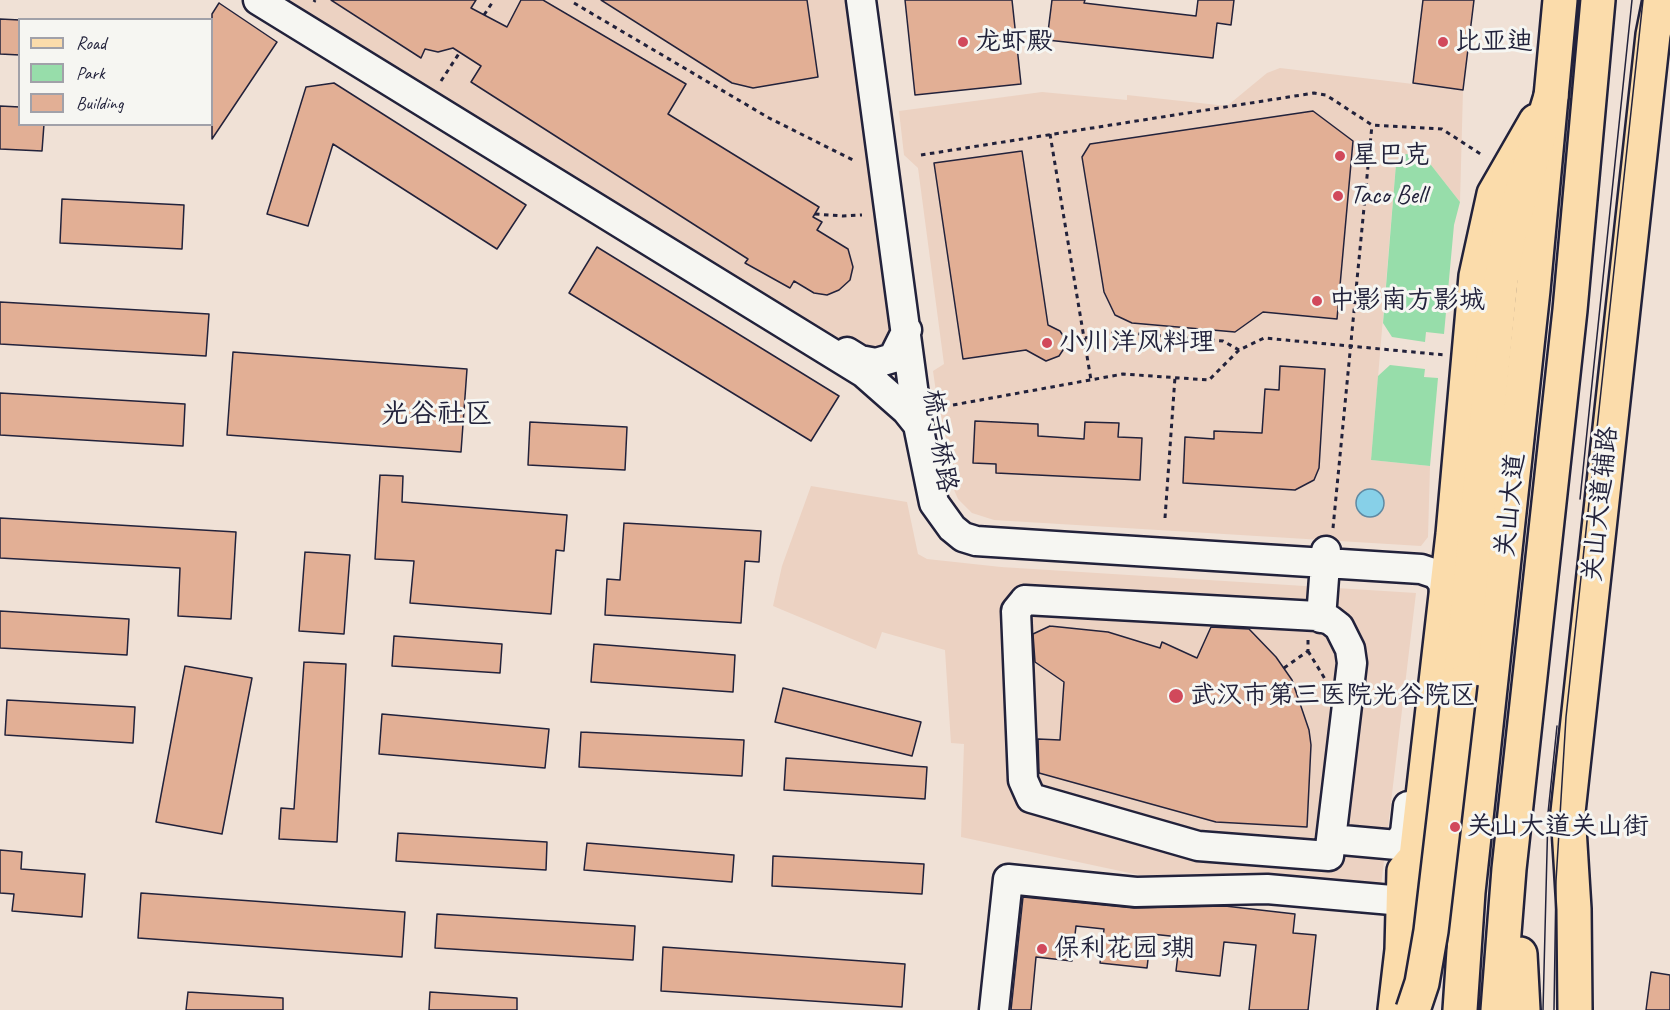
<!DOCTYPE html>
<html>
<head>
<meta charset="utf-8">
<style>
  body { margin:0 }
  #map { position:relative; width:1670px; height:1010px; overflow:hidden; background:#f0e1d6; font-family:Caveat,sans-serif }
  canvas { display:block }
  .legend { position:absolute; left:18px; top:18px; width:195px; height:108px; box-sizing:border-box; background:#f6f6f2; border:2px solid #a1a1a9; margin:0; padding:8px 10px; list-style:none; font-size:18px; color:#22223b }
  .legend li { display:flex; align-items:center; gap:12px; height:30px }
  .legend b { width:30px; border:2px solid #a1a1a9 }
</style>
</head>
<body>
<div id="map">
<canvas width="1670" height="1010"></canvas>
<ul class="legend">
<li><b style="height:8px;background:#fbdcab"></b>Road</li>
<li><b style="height:16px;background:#97ddaa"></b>Park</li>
<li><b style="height:16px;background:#e2af95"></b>Building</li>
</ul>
</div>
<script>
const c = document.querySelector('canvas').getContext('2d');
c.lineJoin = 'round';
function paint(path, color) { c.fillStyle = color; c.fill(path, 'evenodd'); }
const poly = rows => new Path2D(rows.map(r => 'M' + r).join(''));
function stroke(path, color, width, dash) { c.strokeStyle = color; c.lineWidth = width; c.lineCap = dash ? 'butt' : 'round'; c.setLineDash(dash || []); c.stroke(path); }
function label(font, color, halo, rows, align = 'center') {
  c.font = font + ' Caveat,"LXGW WenKai TC",sans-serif'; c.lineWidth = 6; c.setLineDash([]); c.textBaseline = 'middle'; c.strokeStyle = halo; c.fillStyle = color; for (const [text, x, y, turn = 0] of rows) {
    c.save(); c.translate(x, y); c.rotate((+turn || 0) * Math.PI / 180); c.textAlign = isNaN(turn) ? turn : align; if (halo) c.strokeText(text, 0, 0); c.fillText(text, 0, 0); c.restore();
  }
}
paint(poly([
  [289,0,852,0,895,344,859,355],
  [1280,68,1463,90,1460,202,1424,156,1396,164,1371,460,1430,466,1428,537,1421,546,994,520,972,513,958,499,948,476,933,371,944,364,918,168,904,155,899,111,1042,92,1127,100,1127,95,1227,106,1267,73],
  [811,486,907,502,918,554,927,559,1001,567,1416,593,1381,886,1247,874,1139,875,961,837,964,744,951,743,945,650,882,632,876,649,773,606,782,566]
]), '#ecd2c2');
paint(poly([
  [1406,154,1424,156,1460,202,1454,225,1444,334,1426,332,1425,342,1392,337,1383,323,1396,164],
  [1390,365,1425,369,1424,377,1438,378,1430,466,1371,460,1378,376]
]), '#97ddaa');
const water = poly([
  '1356 503a14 14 0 1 1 28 0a14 14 0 1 1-28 0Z'
]);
paint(water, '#87d0e8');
stroke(water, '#5f8aa3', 1.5);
const building = poly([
  [331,0,476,0,471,8,507,27,521,0,543,0,686,84,668,114,819,207,813,217,822,222,817,230,848,249,853,267,850,280,839,290,827,295,814,293,794,281,790,288,745,263,748,259,471,82,481,66,453,48,438,52,425,49,421,58,331,0],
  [601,0,807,0,818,77,753,88,732,83,601,0],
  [905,0,1012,0,1021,84,915,95,905,0],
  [1052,0,1085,0,1084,3,1196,16,1198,0,1234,0,1231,25,1217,23,1213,58,1047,40,1052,0],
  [1423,0,1474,0,1463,90,1413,83,1423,0],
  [219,3,277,42,212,139,212,14,219,3],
  [0,19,20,20,20,55,0,54,0,19],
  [334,83,526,205,497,249,333,144,308,226,267,214,306,87,334,83],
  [0,106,20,107,20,124,44,124,42,151,0,149,0,106],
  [1313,111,1353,141,1337,319,1263,312,1235,332,1132,323,1115,315,1104,292,1082,157,1090,144,1313,111],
  [1022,151,1048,325,1060,331,1064,337,1063,350,1059,356,1046,361,1026,350,963,359,934,163,1022,151],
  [62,199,184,205,182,249,60,243,62,199],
  [597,247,839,396,811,441,569,293,597,247],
  [0,302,209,314,206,356,0,344,0,302],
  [233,352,467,369,461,452,227,435,233,352],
  [1280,366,1325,369,1319,468,1314,480,1295,490,1183,483,1185,437,1214,439,1214,431,1262,433,1265,389,1279,390,1280,366],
  [0,393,185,404,183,446,0,435,0,393],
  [975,421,1038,424,1038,436,1084,439,1085,422,1119,423,1118,437,1142,438,1140,480,996,473,996,464,973,463,975,421],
  [530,422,627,427,625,470,528,465,530,422],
  [380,475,403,476,402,502,567,515,564,551,556,550,551,614,410,603,414,561,375,559,380,475],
  [0,518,236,532,231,619,178,616,180,568,0,558,0,518],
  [624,523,761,531,759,562,745,561,741,623,605,615,607,579,620,580,624,523],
  [305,552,350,555,344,634,299,631,305,552],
  [0,611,129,619,127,655,0,648,0,611],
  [1050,626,1108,632,1160,648,1162,642,1197,658,1211,627,1249,629,1276,657,1292,680,1309,730,1311,745,1307,827,1216,822,1039,773,1038,739,1060,740,1064,682,1035,662,1033,634,1050,626],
  [394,636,502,644,500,673,392,666,394,636],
  [594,644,735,655,733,692,591,682,594,644],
  [304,662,346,664,337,842,279,839,281,808,294,809,304,662],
  [185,666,252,678,222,834,156,822,185,666],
  [783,688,921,722,912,756,775,722,783,688],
  [7,700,135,707,133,743,5,735,7,700],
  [382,714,549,729,545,768,379,754,382,714],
  [581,732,744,740,742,776,579,767,581,732],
  [786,758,927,767,925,799,784,790,786,758],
  [398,833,547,842,546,870,396,861,398,833],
  [587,843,734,855,732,882,584,870,587,843],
  [0,850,22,852,21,869,85,874,82,917,12,911,14,894,0,893,0,850],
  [773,856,924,864,922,894,772,886,773,856],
  [141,893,405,912,402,957,138,938,141,893],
  [1023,897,1134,908,1225,906,1295,914,1293,933,1316,935,1308,1010,1249,1010,1256,945,1224,942,1220,976,1176,971,1180,937,1151,934,1147,968,1100,963,1104,929,1076,926,1072,961,1036,957,1031,1010,1011,1010,1023,897],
  [437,914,635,926,633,960,435,948,437,914],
  [663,947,905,964,902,1007,661,991,663,947],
  [1651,972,1670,975,1670,1010,1646,1010,1651,972],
  [188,992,283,998,283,1010,186,1010,188,992],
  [430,992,517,998,517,1010,429,1010,430,992]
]);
paint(building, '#e2af95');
stroke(building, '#22223b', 1.5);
const minor = poly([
  [258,0,864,373,906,410,918,425],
  [861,0,918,425,934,503,952,528,963,537,976,541,1421,569,1436,574,1443,583,1445,599],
  [847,352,860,360,876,363,893,358,907,330],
  [1025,600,1317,616,1330,620,1339,627,1350,649,1352,663,1329,856,1198,846,1031,798,1023,780,1016,611,1025,600],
  [1321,618,1326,551],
  [1331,839,1397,845,1405,833,1408,806],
  [994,1010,1008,879,1136,892,1267,889,1403,901]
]);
const major = poly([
  [1520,954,1523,1010],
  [1395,1010,1402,950,1404,871,1416,857,1453,534,1476,276,1494,194,1536,121],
  [1460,1010,1468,892,1533,290,1560,0],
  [1498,1010,1509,869,1570,310,1598,0],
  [1575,1010,1574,909,1568,812,1653,35,1660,0]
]);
const highway = poly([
  [1460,683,1501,281,1509,234,1551,96]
]);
stroke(minor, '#22223b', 33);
stroke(major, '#22223b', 38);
stroke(highway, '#22223b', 38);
stroke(poly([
  [314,2,315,0],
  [574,3,769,118,855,161],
  [484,15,494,0],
  [441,81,460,52],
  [1050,134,1091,380],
  [921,155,1314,93,1326,95,1372,125,1442,129,1482,155],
  [815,214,843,216,862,215],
  [1085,338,1116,332,1223,341,1239,350],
  [953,405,1123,374,1209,380,1239,350,1264,338,1445,355],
  [1165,518,1175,377],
  [1333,528,1372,125],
  [1308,651,1325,679],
  [1284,668,1308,651,1308,639]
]), '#22223b', 3, [4.5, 4.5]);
stroke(minor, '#f6f6f2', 28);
stroke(major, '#fbdcab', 33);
stroke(highway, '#fbdcab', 33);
stroke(poly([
  [1580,499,1632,0],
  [1543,1010,1548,813,1557,726],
  [1554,1010,1556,881,1566,717,1643,0]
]), '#22223b', 1.5);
const highwayBridge = poly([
  [1413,1010,1422,983,1431,931,1460,683]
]);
stroke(highwayBridge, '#22223b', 38, []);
stroke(highwayBridge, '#fbdcab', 33);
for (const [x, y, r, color] of [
  [963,42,6,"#d1495b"],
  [1443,42,6,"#d1495b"],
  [1340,156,6,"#d1495b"],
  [1338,196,6,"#d1495b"],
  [1317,301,6,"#d1495b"],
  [1047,343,6,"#d1495b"],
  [1176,696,8,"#d1495b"],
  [1455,827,6,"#d1495b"],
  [1042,949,6,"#d1495b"]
]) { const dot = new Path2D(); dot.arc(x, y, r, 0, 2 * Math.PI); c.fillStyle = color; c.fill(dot); stroke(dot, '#f6f6f2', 2); }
label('26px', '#22223b', '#f6f6f2', [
  ["龙虾殿",975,42],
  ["比亚迪",1455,42],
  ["星巴克",1352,156],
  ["Taco Bell",1350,196],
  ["中影南方影城",1329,301],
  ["小川洋风料理",1059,343],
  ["武汉市第三医院光谷院区",1190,696],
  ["关山大道关山街",1467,827],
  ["保利花园3期",1054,949]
], 'left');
label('26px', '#22223b', '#f6f6f2', [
  ["梳子桥路",939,441,81],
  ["关山大道辅路",1601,504,-84],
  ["关山大道",1511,505,-84]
]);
label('28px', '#22223b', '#f6f6f2', [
  ["光谷社区",437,415]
]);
</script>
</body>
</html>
